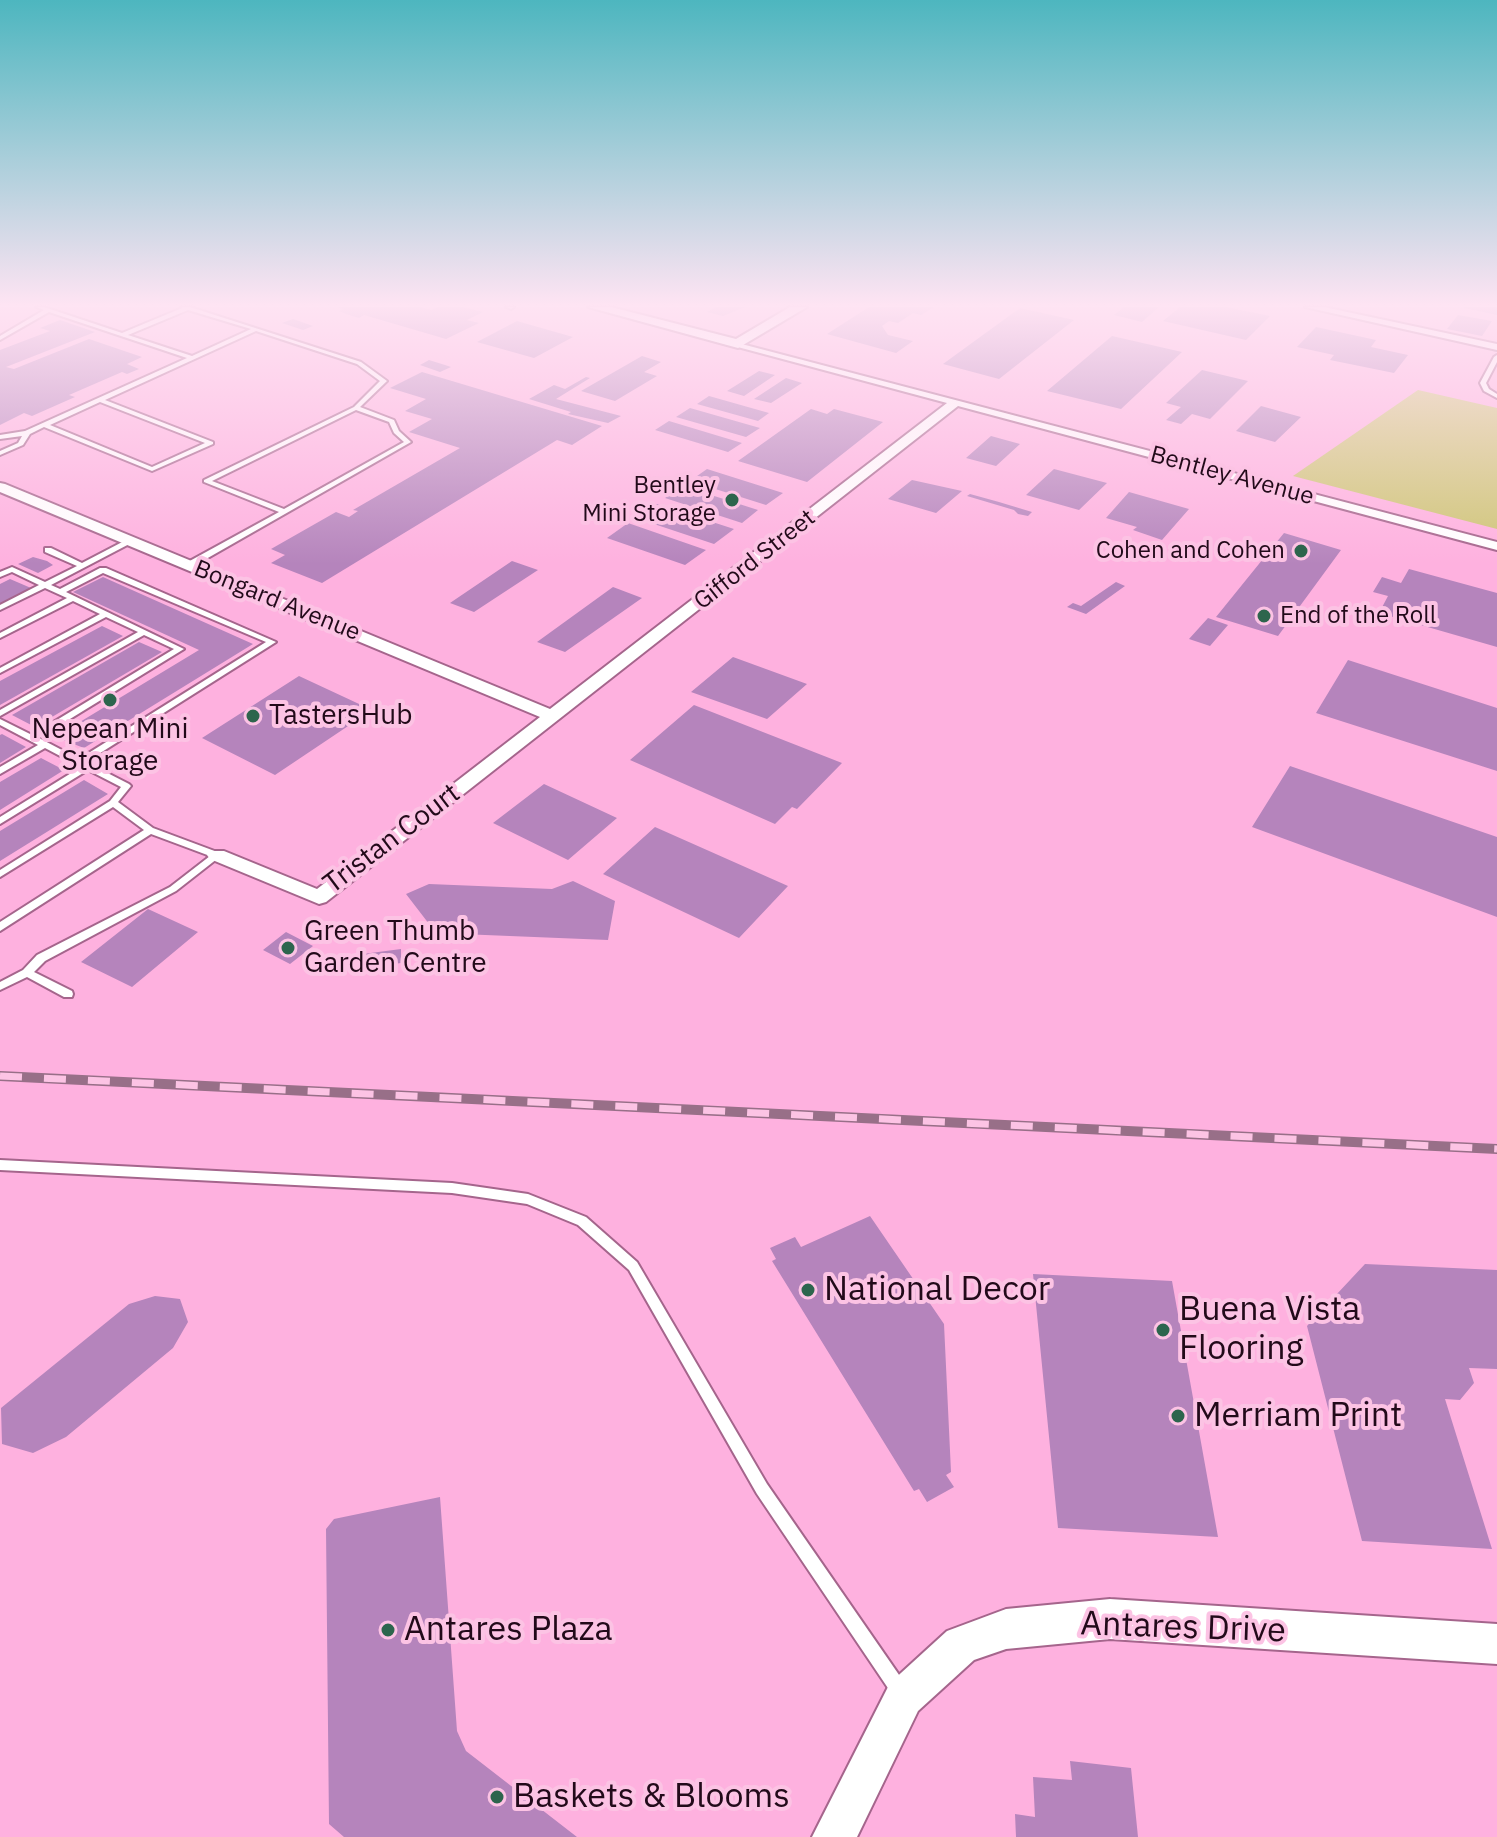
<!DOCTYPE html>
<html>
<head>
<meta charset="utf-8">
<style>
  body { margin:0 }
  canvas { display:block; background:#fcc3e4 }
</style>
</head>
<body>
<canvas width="1497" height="1837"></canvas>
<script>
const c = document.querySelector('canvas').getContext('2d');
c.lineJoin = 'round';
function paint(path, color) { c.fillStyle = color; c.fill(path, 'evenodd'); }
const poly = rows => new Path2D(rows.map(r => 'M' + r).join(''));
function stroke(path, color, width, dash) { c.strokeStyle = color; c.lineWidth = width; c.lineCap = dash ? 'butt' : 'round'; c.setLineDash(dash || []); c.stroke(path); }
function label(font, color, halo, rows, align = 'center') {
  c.font = font + ' "IBM Plex Sans",sans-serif'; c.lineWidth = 8; c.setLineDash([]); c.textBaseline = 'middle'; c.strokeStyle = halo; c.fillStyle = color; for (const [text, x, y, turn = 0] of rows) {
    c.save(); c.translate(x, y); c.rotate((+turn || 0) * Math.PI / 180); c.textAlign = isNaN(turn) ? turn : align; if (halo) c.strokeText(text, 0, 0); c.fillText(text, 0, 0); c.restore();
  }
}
paint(poly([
  [0,307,1497,307,1497,1837,0,1837]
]), '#feb1df');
paint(poly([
  [1418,390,1497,408,1497,529,1293,476]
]), '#cec575');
paint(poly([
  [338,307,420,307,431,310,438,307,463,307,483,312,467,320,479,323,446,339,364,315,359,318,346,314,339,311,343,309],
  [716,307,745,307,723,316,707,312],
  [869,307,934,307,921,315,913,313,898,323,889,321,882,326,888,335,913,341,896,353,827,334],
  [1124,307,1159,307,1142,322,1114,315],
  [1180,307,1226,307,1270,316,1246,340,1163,321],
  [1464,307,1497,307,1497,315,1464,308],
  [1020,308,1074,320,999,379,943,364],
  [1458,315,1492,321,1482,336,1447,329],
  [293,319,313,326,303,330,282,323],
  [60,320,95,332,6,367,14,369,89,339,142,357,127,364,139,369,127,374,122,372,69,395,75,397,32,416,24,413,0,425,0,350,50,331,40,328],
  [517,321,573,337,534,358,477,342],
  [1316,327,1376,340,1371,347,1408,355,1394,373,1330,360,1334,355,1297,347],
  [1112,336,1182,352,1121,409,1047,391],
  [642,356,661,362,644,372,657,376,615,401,581,391],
  [429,360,445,365,451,367,440,372,420,365],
  [1202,370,1248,381,1210,419,1192,414,1181,424,1166,420,1181,407,1166,403],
  [759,371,775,375,744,396,727,391],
  [422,372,602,426,572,445,557,440,322,583,271,563,285,555,271,549,336,512,349,517,358,511,353,510,460,448,409,432,432,419,405,411,426,399,390,388],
  [586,377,590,378,556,399,621,416,608,423,568,414,571,412,529,399,554,385,565,389],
  [786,378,802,383,771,403,754,399],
  [709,396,769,413,758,421,697,404],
  [1261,406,1301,417,1275,442,1236,431],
  [690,408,760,428,746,437,676,417],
  [811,409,827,414,834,409,883,422,807,482,738,461],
  [669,421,742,443,728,452,655,430],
  [991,436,1020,444,996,466,966,458],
  [707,469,783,493,766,505,690,481],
  [1054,469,1107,483,1079,510,1026,495],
  [912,480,962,491,936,513,888,499],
  [683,486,758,510,742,523,665,498],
  [1129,492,1189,509,1162,540,1133,530,1137,527,1106,518],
  [970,494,999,502,1032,512,1028,516,1018,514,1014,510,967,496],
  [657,504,734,529,714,544,636,518],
  [628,523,706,550,685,565,607,538],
  [1284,533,1341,550,1278,636,1216,617],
  [33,557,47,561,53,565,38,573,18,564],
  [512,561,538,570,474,612,450,603],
  [1409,569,1497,593,1497,647,1379,613,1388,596,1373,592,1382,577,1401,583],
  [103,577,253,644,84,748,55,737,199,650,73,592],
  [10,579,31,588,0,604,0,584],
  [1116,582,1125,586,1086,614,1067,607,1073,603,1081,606],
  [613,587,642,598,565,652,537,642],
  [1208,618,1228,625,1210,646,1189,639],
  [102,626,123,636,0,705,0,681],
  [139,642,162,652,35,727,12,715],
  [733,657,807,684,767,719,691,692],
  [1348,660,1497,708,1497,771,1316,713],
  [299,676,372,710,275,775,202,738],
  [694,705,842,763,797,809,792,807,775,824,630,760],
  [2,734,26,747,0,763,0,735],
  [41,758,64,770,0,810,0,782],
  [1290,766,1497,837,1497,917,1252,827],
  [84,780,108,794,0,861,0,831],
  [544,784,617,818,568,860,493,823],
  [655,827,788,886,739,938,603,874],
  [573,881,615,901,608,940,436,933,406,894,429,884,552,889],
  [148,909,198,932,132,987,81,962],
  [286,932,313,946,290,964,263,950],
  [401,949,401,963,348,970,348,956],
  [870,1216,944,1324,951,1472,946,1475,954,1487,927,1502,919,1489,914,1491,772,1261,776,1259,770,1248,795,1237,801,1247],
  [1365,1264,1497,1270,1497,1369,1469,1368,1474,1383,1460,1400,1445,1399,1492,1549,1362,1541,1307,1326],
  [1033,1274,1172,1281,1218,1537,1058,1528],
  [155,1296,180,1299,188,1322,173,1348,66,1437,33,1453,2,1444,1,1408,129,1304],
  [440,1497,457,1731,466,1751,577,1837,344,1837,329,1824,326,1529,334,1519],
  [1070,1761,1131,1768,1138,1837,1016,1837,1015,1814,1035,1817,1033,1777,1072,1780]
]), '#b584bc');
const service = poly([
  [36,307,44,307,122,333,182,308,181,307,190,307,361,362,387,381,360,407,394,420,399,431,411,442,192,567,186,567,186,563,279,512,204,482,204,480,354,407,380,381,357,364,256,331,105,400,213,442,213,444,152,471,44,427,30,434,23,445,0,455,0,451,18,443,22,436,0,439,0,435,25,431,187,358,49,312,0,340,0,336,44,310,36,307],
  [188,310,251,329,192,356,128,335,188,310],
  [100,402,205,443,152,467,50,425,100,402],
  [356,410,389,422,394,433,404,442,284,509,212,481,356,410],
  [506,307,514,307,511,309,506,307],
  [1497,355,1497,362,1486,383,1489,389,1497,394,1497,398,1484,391,1480,383,1494,357,1497,355],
  [128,539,135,541,51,585,60,589,100,568,106,568,276,642,86,762,129,784,131,786,118,802,153,828,220,853,222,855,176,891,45,961,34,972,72,991,73,994,72,997,64,997,27,977,0,990,0,982,23,970,37,955,170,887,210,856,151,834,0,931,0,922,144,830,113,807,0,877,0,870,110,801,121,787,88,770,0,824,0,817,81,767,45,748,0,774,0,767,38,745,0,725,0,719,32,735,174,649,144,635,0,716,0,710,138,632,106,617,0,673,0,668,100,614,73,601,0,638,0,633,67,598,45,588,0,610,0,605,39,585,12,572,0,577,0,572,12,567,45,582,77,566,45,552,45,548,51,548,82,563,128,539],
  [103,573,266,642,79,759,39,738,184,649,66,592,103,573],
  [0,1160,452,1183,528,1194,586,1217,637,1262,767,1484,906,1685,908,1691,906,1697,900,1699,894,1697,757,1494,629,1270,578,1225,527,1204,452,1193,0,1170,0,1160]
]);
const minor = poly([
  [1305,307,1324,307,1497,344,1497,350,1305,307],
  [734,342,1497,542,1497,550,958,406,326,902,319,904,210,859,207,855,210,851,224,851,317,889,540,717,0,492,0,483,5,484,550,709,947,403,734,346,734,342]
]);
const tertiary = poly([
  [588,307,611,307,736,339,790,307,807,307,738,348,588,307],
  [1110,1599,1497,1624,1497,1664,1110,1639,1006,1649,974,1660,918,1711,857,1837,812,1837,890,1683,947,1631,1006,1609,1110,1599]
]);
stroke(service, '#a5658c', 4);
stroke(minor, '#a5658c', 4);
stroke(tertiary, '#a5658c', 4);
paint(service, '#fff');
paint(minor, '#fff');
paint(tertiary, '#fff');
const rail = poly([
  [0,1076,1497,1149]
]);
stroke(rail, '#986f88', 10);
stroke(rail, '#fcc3e4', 7, [22]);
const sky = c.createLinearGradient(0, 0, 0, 564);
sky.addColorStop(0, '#4db6bf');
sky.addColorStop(0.54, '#fee4f3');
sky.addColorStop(1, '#fee4f300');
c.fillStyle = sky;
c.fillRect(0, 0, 1497, 564);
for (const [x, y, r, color] of [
  [732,500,8,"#2d654d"],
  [1301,551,8,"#2d654d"],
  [1264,616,8,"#2d654d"],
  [110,700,8,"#2d654d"],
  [253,716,8,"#2d654d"],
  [288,948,8,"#2d654d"],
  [808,1290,8,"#2d654d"],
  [1163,1330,8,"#2d654d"],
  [1178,1416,8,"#2d654d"],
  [388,1630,8,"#2d654d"],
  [497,1797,8,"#2d654d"]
]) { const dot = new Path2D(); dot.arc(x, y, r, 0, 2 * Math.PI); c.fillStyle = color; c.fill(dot); stroke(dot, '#fcc3e4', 3); }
label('24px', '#220a1a', '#fcc3e4', [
  ["Bentley Avenue",1232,476,15],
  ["Gifford Street",755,560,-38],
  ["Bongard Avenue",277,601,22]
]);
label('24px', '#220a1a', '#fcc3e4', [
  ["Bentley",716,486],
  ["Mini Storage",716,514],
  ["Cohen and Cohen",1285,551],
  ["End of the Roll",1280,616,"left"]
], 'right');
label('28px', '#220a1a', '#fcc3e4', [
  ["TastersHub",269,716],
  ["Nepean Mini",110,730,"center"],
  ["Storage",110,762,"center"],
  ["Green Thumb",304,932],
  ["Garden Centre",304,964]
], 'left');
label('28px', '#220a1a', '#fcc3e4', [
  ["Tristan Court",392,839,-37]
]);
label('34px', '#220a1a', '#fcc3e4', [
  ["National Decor",824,1290],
  ["Buena Vista",1179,1310],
  ["Flooring",1179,1349],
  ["Merriam Print",1194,1416],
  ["Antares Plaza",404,1630],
  ["Baskets & Blooms",513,1797]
], 'left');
label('34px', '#220a1a', '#fcc3e4', [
  ["Antares Drive",1183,1628,2]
]);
</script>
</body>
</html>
